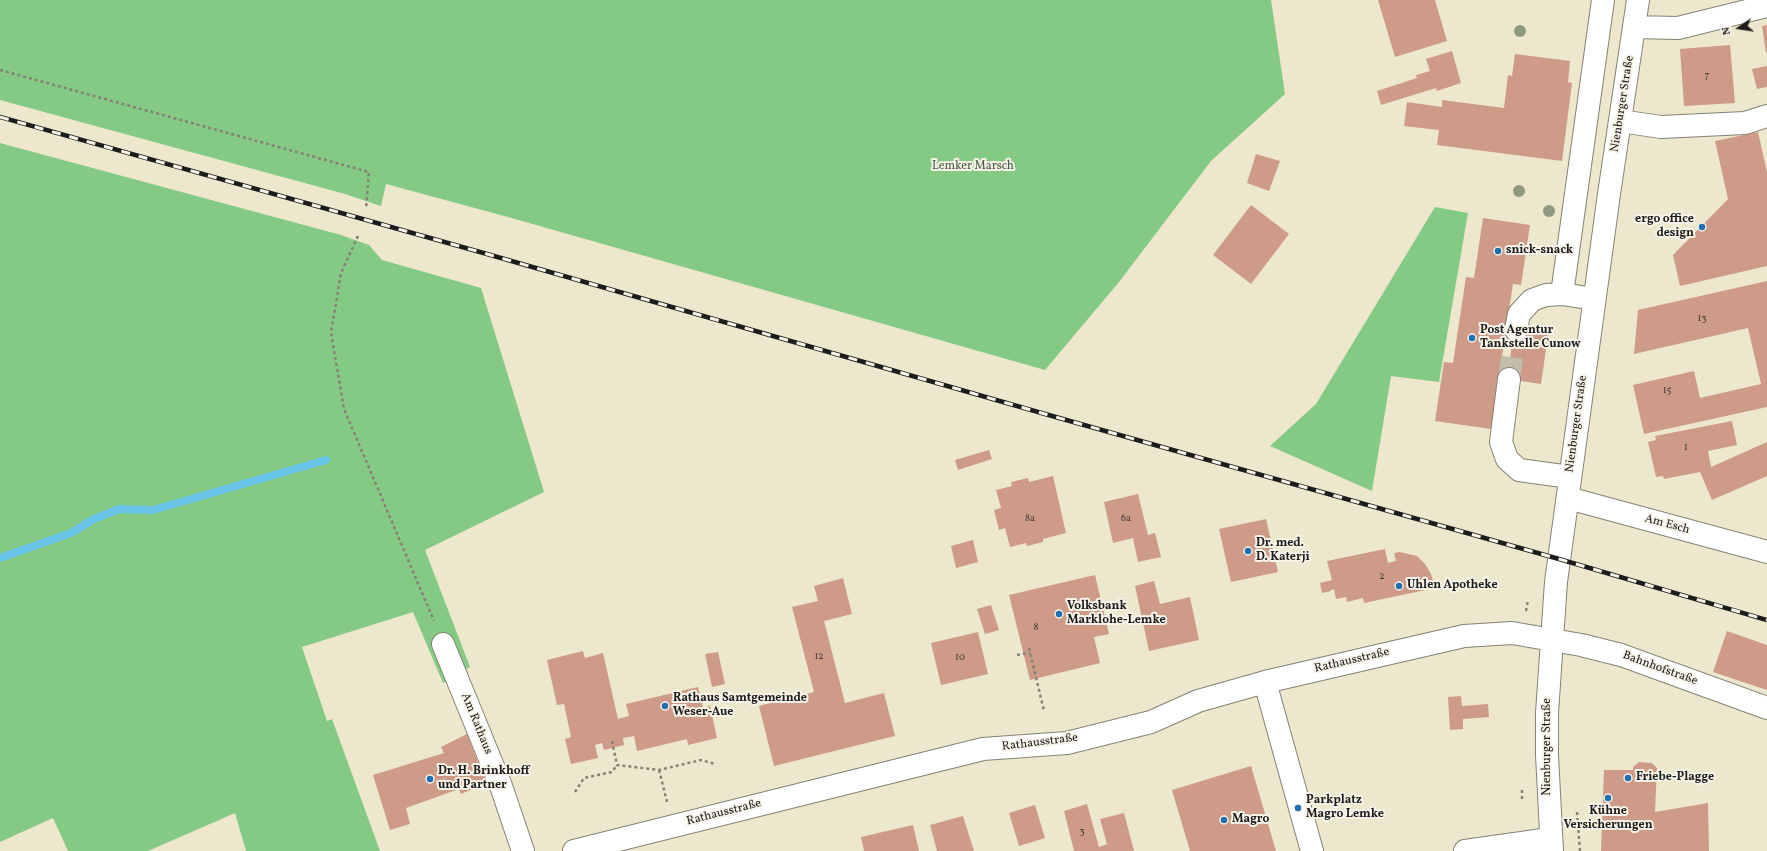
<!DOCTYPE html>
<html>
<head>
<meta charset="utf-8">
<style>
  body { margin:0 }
  #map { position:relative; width:1767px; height:851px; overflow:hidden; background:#ede7cd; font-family:Vollkorn,serif }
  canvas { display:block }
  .north { position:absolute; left:1719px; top:8px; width:40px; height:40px; -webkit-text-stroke:3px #f7f3e8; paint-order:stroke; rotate:257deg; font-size:11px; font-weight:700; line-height:16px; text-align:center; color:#1c1c1c }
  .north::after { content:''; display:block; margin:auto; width:14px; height:18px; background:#1c1c1c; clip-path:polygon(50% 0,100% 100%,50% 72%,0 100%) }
</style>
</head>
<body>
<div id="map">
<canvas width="1767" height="851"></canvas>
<div class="north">N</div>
</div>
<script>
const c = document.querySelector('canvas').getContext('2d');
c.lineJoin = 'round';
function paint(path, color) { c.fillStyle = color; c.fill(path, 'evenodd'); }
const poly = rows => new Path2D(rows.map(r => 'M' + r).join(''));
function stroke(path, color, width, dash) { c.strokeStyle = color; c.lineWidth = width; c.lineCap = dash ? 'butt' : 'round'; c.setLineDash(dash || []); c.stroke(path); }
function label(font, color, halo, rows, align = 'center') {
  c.font = font + ' Vollkorn,serif'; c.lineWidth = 4; c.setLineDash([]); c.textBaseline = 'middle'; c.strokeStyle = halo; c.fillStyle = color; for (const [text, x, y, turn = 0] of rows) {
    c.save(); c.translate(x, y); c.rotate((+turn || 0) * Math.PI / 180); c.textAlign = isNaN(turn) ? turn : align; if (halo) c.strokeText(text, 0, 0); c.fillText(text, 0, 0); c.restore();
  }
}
paint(poly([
  [0,0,1271,0,1285,94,1211,161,1119,282,1045,370,508,217,386,184,381,206,345,194,0,100],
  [0,143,341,235,369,245,382,260,481,288,544,492,425,550,470,667,443,683,413,612,302,647,327,721,332,719,380,851,246,851,235,813,148,851,68,851,53,818,0,842],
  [1435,207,1468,213,1439,382,1391,376,1372,491,1270,446,1316,404]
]), '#84ca85');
stroke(poly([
  [0,558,71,533,94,519,119,509,153,510,326,460]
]), '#69c4e7', 8);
paint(poly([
  [1378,0,1435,0,1447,41,1395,57],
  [1767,25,1767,52,1766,53,1762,26],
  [1730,45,1735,103,1684,106,1680,49],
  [1452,51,1461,83,1437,91,1436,88,1381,105,1377,91,1417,78,1416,75,1430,71,1426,59],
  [1515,54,1570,61,1568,82,1572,83,1562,161,1437,145,1439,130,1404,126,1407,102,1442,107,1442,100,1504,108,1508,75,1512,76],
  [1767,66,1767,87,1757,89,1752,69],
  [1758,132,1767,172,1767,266,1680,286,1673,255,1728,199,1715,141],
  [1256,154,1280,161,1269,191,1247,183],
  [1251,205,1289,234,1251,284,1213,255],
  [1483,218,1530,225,1521,285,1513,284,1491,429,1435,421,1444,362,1453,363,1466,277,1474,278],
  [1767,281,1767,407,1644,434,1633,385,1694,371,1700,398,1761,384,1748,328,1634,354,1638,310],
  [1514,330,1548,335,1541,384,1507,379],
  [1732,421,1737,445,1708,451,1711,467,1767,442,1767,476,1712,500,1700,472,1664,479,1663,476,1656,477,1648,442,1656,440,1655,436],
  [989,450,992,459,958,470,955,460],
  [1053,476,1066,533,1043,539,1043,542,1027,546,1026,543,1010,547,1005,528,999,530,994,510,1001,508,996,490,1012,486,1011,482,1028,478,1029,482],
  [1138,494,1148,535,1155,533,1161,557,1138,562,1133,538,1113,543,1104,502],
  [1266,519,1278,572,1231,582,1219,529],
  [973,540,978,562,956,568,951,546],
  [1385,549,1388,563,1396,561,1394,553,1400,552,1417,556,1425,564,1431,574,1435,588,1364,603,1363,598,1347,602,1346,597,1336,599,1334,589,1331,590,1331,591,1322,593,1320,583,1332,580,1327,561],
  [1095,575,1109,634,1094,637,1100,663,1030,680,1009,595],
  [843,578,852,614,824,621,845,703,884,693,895,736,774,766,759,706,814,692,792,607,818,601,814,586],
  [1154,581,1160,604,1190,597,1199,640,1149,651,1135,586],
  [991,605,999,630,985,634,977,609],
  [1727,631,1767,645,1767,690,1713,672],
  [978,632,988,674,941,685,931,643],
  [583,651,585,658,603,653,618,719,629,716,626,704,698,687,703,708,710,706,717,738,688,745,687,739,637,751,634,736,623,738,624,745,604,750,602,743,595,745,598,758,571,764,565,739,571,737,564,704,557,705,547,660],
  [718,652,725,684,712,687,705,654],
  [1461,696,1462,706,1488,704,1489,717,1463,719,1463,729,1450,730,1448,697],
  [467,734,486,783,461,794,459,789,406,808,410,824,390,830,373,775,444,753,441,747],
  [1639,762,1652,763,1657,768,1655,812,1708,803,1709,851,1601,851,1604,770,1633,770,1633,767],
  [1251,766,1276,851,1190,851,1172,790],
  [1087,804,1099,847,1107,844,1100,819,1124,813,1134,851,1074,851,1064,811],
  [1035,805,1045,838,1019,846,1009,813],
  [963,816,974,851,937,851,930,825],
  [913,825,919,851,864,851,861,837]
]), '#cd9b87');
stroke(poly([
  [1509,379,1516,330]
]), '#c3beaa', 22, [22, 11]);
const minor = poly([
  [1634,27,1678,28,1767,6],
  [1620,121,1661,127,1745,123,1767,116],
  [1562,294,1603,0],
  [1516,330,1519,314,1532,300,1546,295,1562,294,1594,299],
  [1509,379,1501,442,1507,459,1519,470,1570,477],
  [1568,498,1767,552],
  [443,644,501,786,523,851],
  [1265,682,1312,851],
  [574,851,983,749,1067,743,1151,722,1198,701,1265,682,1464,636,1512,633,1581,645,1621,655,1767,708],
  [1465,851,1550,839],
  [1552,851,1547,755,1547,713,1556,582,1609,194,1638,0]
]);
stroke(minor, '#848274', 24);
stroke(poly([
  [0,70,369,172,366,209],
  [358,236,341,273,331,333,344,409,434,621],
  [1526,611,1528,600],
  [1029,648,1044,711],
  [1017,655,1030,653],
  [612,741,617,765,659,770,701,760,715,764],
  [659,770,667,802],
  [1522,790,1522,801],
  [575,792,584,778,612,772,617,765],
  [1577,812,1580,851]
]), '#848274', 2.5, [3, 3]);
stroke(minor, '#fff', 22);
const rail = poly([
  [0,117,487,254,1038,412,1559,559,1767,620]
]);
stroke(rail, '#1c1c1c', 4.5);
stroke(rail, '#f7f3e8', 3, [9]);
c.fillStyle = '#8e9980';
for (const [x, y] of [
  [1520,31],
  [1519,191],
  [1549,211]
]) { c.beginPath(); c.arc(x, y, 6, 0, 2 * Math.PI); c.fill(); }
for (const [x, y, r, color] of [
  [1702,227,4,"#1f6fb2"],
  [1498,251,4,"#1f6fb2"],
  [1472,338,4,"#1f6fb2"],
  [1248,551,4,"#1f6fb2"],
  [1399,586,4,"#1f6fb2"],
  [1059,614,4,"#1f6fb2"],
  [665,706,4,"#1f6fb2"],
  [1628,778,4,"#1f6fb2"],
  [430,779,4,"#1f6fb2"],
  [1608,798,4,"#1f6fb2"],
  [1298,808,4,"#1f6fb2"],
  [1224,820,4,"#1f6fb2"]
]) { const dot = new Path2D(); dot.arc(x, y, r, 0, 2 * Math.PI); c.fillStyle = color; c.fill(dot); stroke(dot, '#f7f3e8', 1.5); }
label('10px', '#483c37', null, [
  ["7",1707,76],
  ["13",1702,319],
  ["15",1667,391],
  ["1",1686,448],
  ["8a",1030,519],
  ["6a",1126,519],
  ["2",1382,577],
  ["8",1036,628],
  ["12",819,657],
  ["10",960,658],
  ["3",1082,832]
]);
label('12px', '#1c1c1c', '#f7f3e8', [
  ["Nienburger Straße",1623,104,-81],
  ["Nienburger Straße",1577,424,-82],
  ["Am Esch",1667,525,15],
  ["Rathausstraße",1352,661,-13],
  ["Bahnhofstraße",1660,669,20],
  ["Am Rathaus",476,724,68],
  ["Rathausstraße",1040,743,-7],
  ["Nienburger Straße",1548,747,-90],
  ["Rathausstraße",724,813,-14]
]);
label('12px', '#405941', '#f7f3e8', [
  ["Lemker Marsch",973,167]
]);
label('bold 12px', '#1c1c1c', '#f7f3e8', [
  ["ergo office",1694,220,"right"],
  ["design",1694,234,"right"],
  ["snick-snack",1506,251],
  ["Post Agentur",1480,331],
  ["Tankstelle Cunow",1480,345],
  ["Dr. med.",1256,544],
  ["D. Katerji",1256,558],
  ["Uhlen Apotheke",1407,586],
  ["Volksbank",1067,607],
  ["Marklohe-Lemke",1067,621],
  ["Rathaus Samtgemeinde",673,699],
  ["Weser-Aue",673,713],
  ["Dr. H. Brinkhoff",438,772],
  ["und Partner",438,786],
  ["Friebe-Plagge",1636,778],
  ["Parkplatz",1306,801],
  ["Magro Lemke",1306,815],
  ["Kühne",1608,812,"center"],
  ["Versicherungen",1608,826,"center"],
  ["Magro",1232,820]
], 'left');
</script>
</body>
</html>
